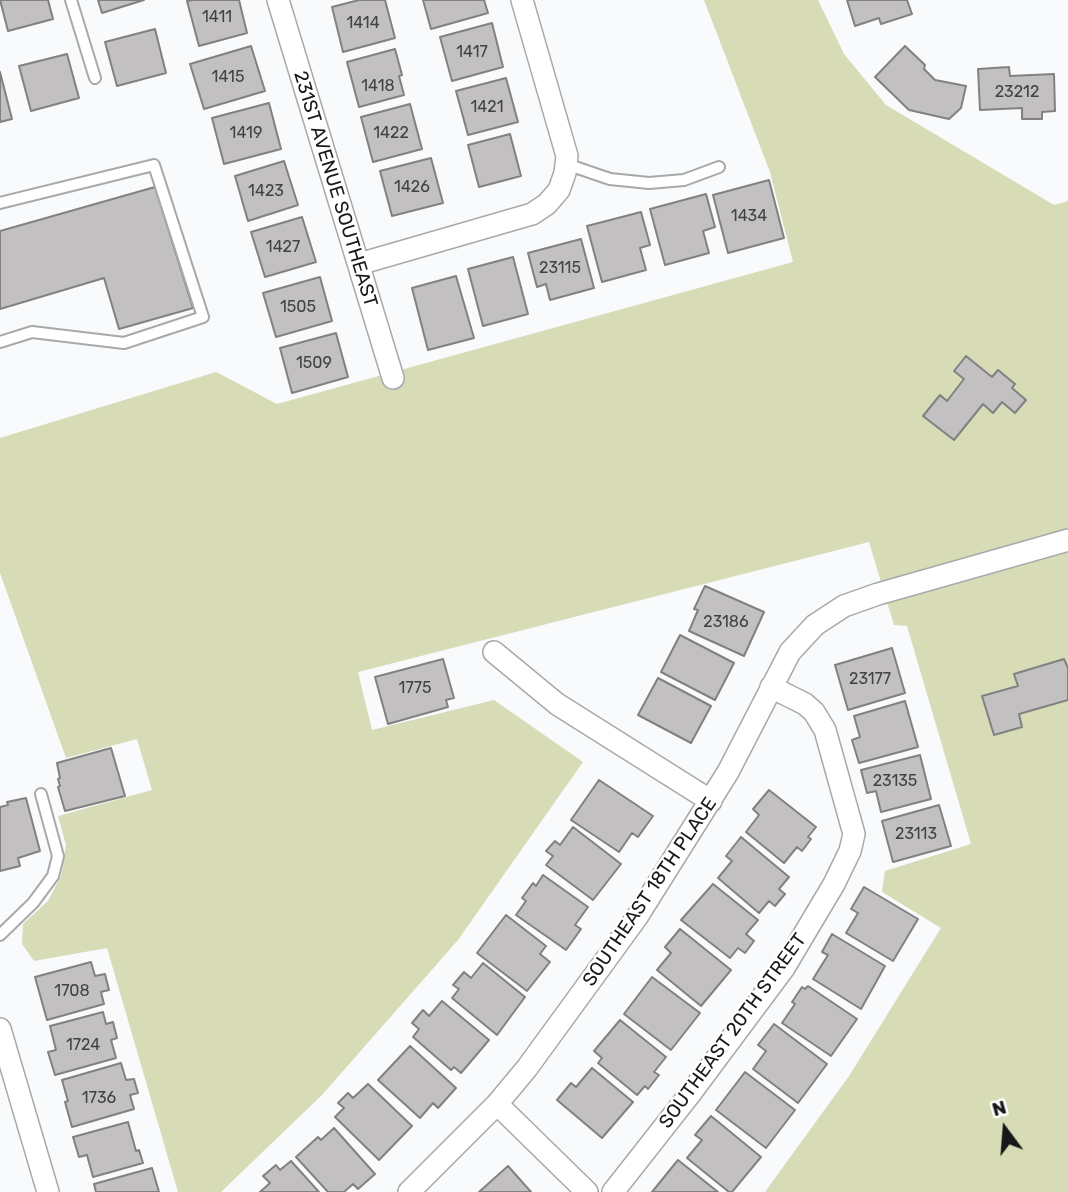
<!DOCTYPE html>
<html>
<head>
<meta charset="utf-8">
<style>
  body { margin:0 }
  #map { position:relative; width:1068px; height:1192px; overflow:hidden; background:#f8fafc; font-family:Rubik,sans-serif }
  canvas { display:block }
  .north { position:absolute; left:970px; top:1094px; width:70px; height:70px; -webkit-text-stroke:5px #fff; paint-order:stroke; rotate:344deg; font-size:19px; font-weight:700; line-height:28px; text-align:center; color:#171818 }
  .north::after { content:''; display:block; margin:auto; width:24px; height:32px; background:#171818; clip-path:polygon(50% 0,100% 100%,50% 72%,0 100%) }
</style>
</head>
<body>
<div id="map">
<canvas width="1068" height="1192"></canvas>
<div class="north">N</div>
</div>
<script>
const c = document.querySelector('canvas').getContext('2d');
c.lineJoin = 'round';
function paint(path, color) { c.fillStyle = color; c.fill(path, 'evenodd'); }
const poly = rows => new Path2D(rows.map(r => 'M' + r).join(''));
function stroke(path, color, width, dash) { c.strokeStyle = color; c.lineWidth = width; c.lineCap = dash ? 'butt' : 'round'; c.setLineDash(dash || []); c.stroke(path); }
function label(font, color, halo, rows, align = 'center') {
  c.font = font + ' Rubik,sans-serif'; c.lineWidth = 5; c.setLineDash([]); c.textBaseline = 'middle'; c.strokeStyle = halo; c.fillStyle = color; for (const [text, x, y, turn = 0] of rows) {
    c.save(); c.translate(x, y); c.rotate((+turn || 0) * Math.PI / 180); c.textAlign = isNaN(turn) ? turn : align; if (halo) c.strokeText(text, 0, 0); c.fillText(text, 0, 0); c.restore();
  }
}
paint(poly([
  [704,0,818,0,844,54,886,105,1054,205,1068,201,1068,1192,765,1192,849,1076,941,928,882,892,885,871,971,844,907,626,894,625,869,542,358,672,372,730,494,700,583,762,458,940,322,1095,221,1192,178,1192,107,948,34,961,22,944,23,924,48,901,61,876,66,845,58,816,152,790,137,739,66,758,0,573,0,438,216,372,277,404,793,262,770,172]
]), '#d7dbb6');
const building = poly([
  [0,0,48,0,53,19,8,31,0,0],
  [98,0,144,0,102,13,98,0],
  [193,0,239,0,247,33,199,46,187,1,193,0],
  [359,0,385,0,395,38,343,52,332,7,359,0],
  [423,0,484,0,488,13,431,29,423,0],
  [847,0,907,0,912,14,881,24,879,18,855,26,847,0],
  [492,23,503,67,452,81,440,37,492,23],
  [155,29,166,73,117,86,105,42,155,29],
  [251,46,265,91,204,109,190,64,251,46],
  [905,46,925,65,924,69,935,80,966,86,961,108,949,119,909,110,875,77,905,46],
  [395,49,402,75,399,76,404,95,359,107,347,62,395,49],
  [67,54,79,98,31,111,19,66,67,54],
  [1009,67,1010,76,1054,74,1055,111,1042,112,1042,119,1022,119,1022,108,980,110,978,69,1009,67],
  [0,72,12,119,0,122,0,72],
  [506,78,518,122,468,135,456,91,506,78],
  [269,103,281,149,224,164,212,118,269,103],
  [410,104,422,149,373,162,361,117,410,104],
  [510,134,521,176,479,187,468,145,510,134],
  [431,158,443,203,392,216,380,171,431,158],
  [284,161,298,205,248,221,235,176,284,161],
  [769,180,784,238,728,253,713,195,769,180],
  [155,187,193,308,119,329,104,278,0,309,0,231,155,187],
  [706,194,715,227,703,231,709,253,665,265,650,209,706,194],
  [641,212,650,245,640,248,646,270,602,282,587,226,641,212],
  [302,217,316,262,265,277,251,232,302,217],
  [581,239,594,288,550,300,546,284,537,287,528,253,581,239],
  [513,257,528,314,483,326,468,269,513,257],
  [456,276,474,338,428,350,412,288,456,276],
  [320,277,332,321,276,337,263,293,320,277],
  [336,333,348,377,292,393,280,348,336,333],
  [966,356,992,377,998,370,1015,384,1012,388,1026,400,1015,413,1002,402,993,413,983,404,954,440,923,416,940,395,947,401,964,379,954,371,966,356],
  [705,586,764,612,744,656,689,631,698,610,694,609,705,586],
  [680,635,734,663,715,700,661,672,680,635],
  [892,648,905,693,848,710,835,665,892,648],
  [443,659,454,698,446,700,448,707,388,724,375,677,443,659],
  [1064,659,1068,668,1068,700,1019,714,1022,727,994,735,982,696,1018,686,1014,674,1064,659],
  [658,678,711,706,691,743,638,715,658,678],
  [905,701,918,747,859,763,852,740,860,737,854,716,905,701],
  [111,748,125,796,65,811,58,787,60,786,58,779,60,778,57,763,111,748],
  [920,755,931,799,881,812,876,791,867,793,861,770,920,755],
  [599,780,653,816,638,837,632,833,619,852,571,820,599,780],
  [769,790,816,827,808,837,811,839,802,851,797,847,784,863,746,832,759,815,753,809,769,790],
  [26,798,40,851,18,858,20,866,0,871,0,807,8,805,7,802,26,798],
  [939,805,951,846,893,862,882,821,939,805],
  [573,827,621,864,593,900,546,865,553,856,546,851,555,841,560,845,573,827],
  [741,837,789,877,779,889,785,894,775,906,769,901,759,913,718,878,732,861,726,856,741,837],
  [543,875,588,907,575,925,581,929,566,950,516,915,526,901,522,898,533,883,536,886,543,875],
  [713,884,758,920,746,934,754,941,745,953,738,948,730,958,681,920,713,884],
  [864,887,918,919,893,961,846,933,858,913,851,909,864,887],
  [506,915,546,946,540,954,550,962,527,991,477,953,506,915],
  [680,929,731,970,701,1006,657,970,671,953,665,947,680,929],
  [832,934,885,966,861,1009,813,979,828,955,822,952,832,934],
  [91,962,95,976,105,974,109,990,101,992,104,1004,47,1020,35,977,91,962],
  [483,963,525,997,497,1035,452,998,459,989,453,985,464,972,471,978,483,963],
  [652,977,700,1013,671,1050,624,1014,652,977],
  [808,986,857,1019,831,1056,782,1023,795,1004,792,1002,802,987,805,989,808,986],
  [442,1001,489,1040,461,1073,454,1067,451,1070,413,1037,419,1029,412,1023,423,1010,429,1016,442,1001],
  [103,1012,106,1024,113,1022,117,1038,111,1040,116,1058,55,1075,48,1052,56,1050,50,1026,103,1012],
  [620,1020,666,1057,654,1072,659,1075,648,1089,645,1086,637,1095,598,1063,602,1058,594,1051,620,1020],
  [774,1024,827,1064,798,1103,753,1069,766,1051,758,1045,774,1024],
  [410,1046,456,1088,438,1108,433,1103,420,1118,378,1080,410,1046],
  [121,1063,126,1080,134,1079,138,1093,130,1095,134,1109,72,1127,65,1102,68,1101,62,1080,121,1063],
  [592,1068,633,1102,602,1138,557,1100,571,1083,576,1087,592,1068],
  [745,1072,795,1110,766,1148,716,1110,745,1072],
  [368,1084,412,1126,379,1160,335,1117,344,1108,338,1103,348,1093,353,1098,368,1084],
  [711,1116,761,1157,732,1192,729,1192,687,1158,702,1140,695,1135,711,1116],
  [128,1122,136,1151,139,1150,143,1163,93,1177,87,1155,79,1157,73,1137,128,1122],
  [334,1128,375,1174,358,1189,353,1184,344,1192,328,1192,296,1157,318,1137,321,1140,334,1128],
  [678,1160,718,1192,652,1192,678,1160],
  [291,1161,319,1192,260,1192,270,1183,263,1176,276,1165,280,1170,291,1161],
  [508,1166,531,1192,479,1192,508,1166],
  [152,1168,159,1192,96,1192,94,1184,152,1168]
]);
paint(building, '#c3c0c2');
stroke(building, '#828081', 2);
const service = poly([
  [71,0,95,78],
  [566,164,610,179,649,183,684,180,719,167],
  [0,203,154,165,203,317,124,343,32,332,0,342],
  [0,935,33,903,53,876,58,856,41,794]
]);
const minor = poly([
  [278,0,393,378],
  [359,264,532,214,547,204,559,190,565,173,567,156,522,0],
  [494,652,557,704,711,801],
  [0,1029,48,1192],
  [497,1104,587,1192],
  [409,1192,497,1104,527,1068,637,917,728,772,790,652,815,625,844,606,878,594,1068,540],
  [613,1192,690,1094,784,968,834,884,850,851,854,834,825,730,814,712,805,704,771,687]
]);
stroke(service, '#a7a9aa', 14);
stroke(minor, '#a7a9aa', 24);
stroke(service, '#fff', 10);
stroke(minor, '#fff', 21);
label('16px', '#424242', null, [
  ["1411",217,17],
  ["1414",363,23],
  ["1417",472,52],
  ["1415",228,77],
  ["1418",378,86],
  ["23212",1017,92],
  ["1421",487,107],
  ["1419",246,133],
  ["1422",391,133],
  ["1426",412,187],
  ["1423",266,191],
  ["1434",749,216],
  ["1427",283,247],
  ["23115",560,268],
  ["1505",298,307],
  ["1509",314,363],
  ["23186",726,622],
  ["23177",870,679],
  ["1775",415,688],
  ["23135",895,781],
  ["23113",916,834],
  ["1708",72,991],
  ["1724",83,1045],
  ["1736",99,1098]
]);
label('19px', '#171818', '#fff', [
  ["231ST AVENUE SOUTHEAST",335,189,73],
  ["SOUTHEAST 18TH PLACE",650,892,-56],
  ["SOUTHEAST 20TH STREET",733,1031,-54]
]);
</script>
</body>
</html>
